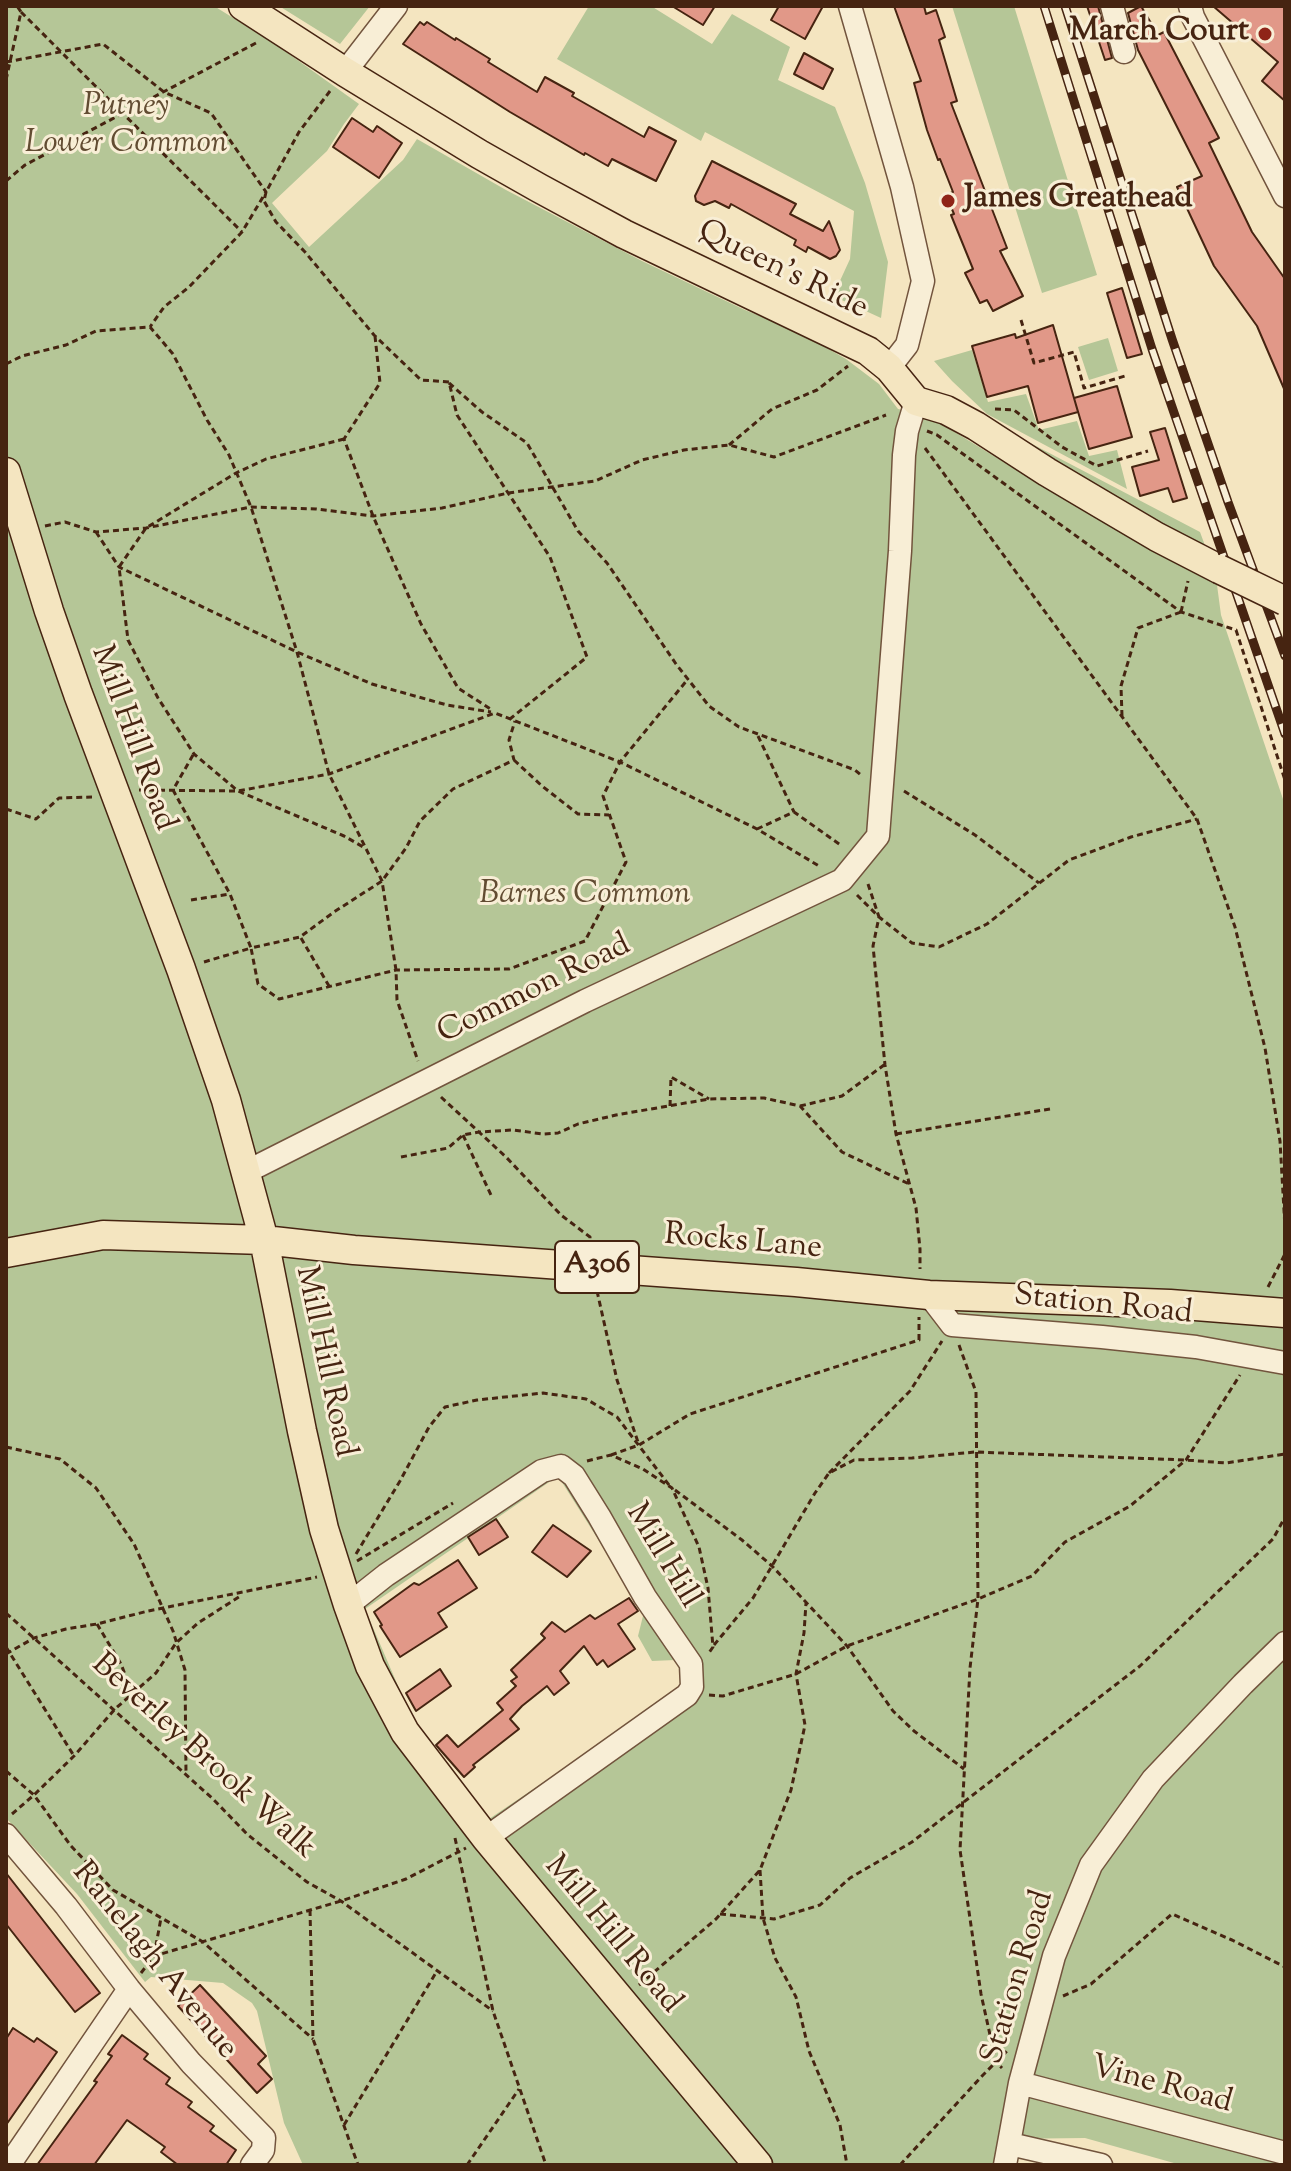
<!DOCTYPE html>
<html>
<head>
<meta charset="utf-8">
<style>
  body { margin:0 }
  #map { position:relative; width:1291px; height:2171px; overflow:hidden; background:#f4e5c0; font-family:"Sorts Mill Goudy",serif }
  canvas { display:block }
  .frame { position:absolute; inset:0; border:8px solid #462411; pointer-events:none }
</style>
</head>
<body>
<div id="map">
<canvas width="1291" height="2171"></canvas>
<div class="frame"></div>
</div>
<script>
const c = document.querySelector('canvas').getContext('2d');
c.lineJoin = 'round';
function paint(path, color) { c.fillStyle = color; c.fill(path, 'evenodd'); }
const poly = rows => new Path2D(rows.map(r => 'M' + r).join(''));
function stroke(path, color, width, dash) { c.strokeStyle = color; c.lineWidth = width; c.lineCap = dash ? 'butt' : 'round'; c.setLineDash(dash || []); c.stroke(path); }
function label(font, color, halo, rows, align = 'center') {
  c.font = font + ' "Sorts Mill Goudy",serif'; c.lineWidth = 6; c.setLineDash([]); c.textBaseline = 'middle'; c.strokeStyle = halo; c.fillStyle = color; for (const [text, x, y, turn = 0] of rows) {
    c.save(); c.translate(x, y); c.rotate((+turn || 0) * Math.PI / 180); c.textAlign = isNaN(turn) ? turn : align; if (halo) c.strokeText(text, 0, 0); c.fillText(text, 0, 0); c.restore();
  }
}
paint(poly([
  [6,6,214,6,275,44,359,104,344,124,327,151,272,203,309,247,403,160,417,139,506,190,642,261,745,310,797,331,846,359,879,384,898,409,927,415,1085,512,1217,585,1221,615,1285,805,1285,2165,1181,2165,1085,2138,1003,2139,993,2165,303,2165,284,2123,257,2011,252,2003,223,1983,151,1977,145,1982,77,1894,6,1818],
  [558,1476,644,1612,638,1636,652,1661,675,1660,682,1670,683,1688,489,1819,417,1730,365,1609],
  [279,6,370,6,340,44],
  [589,6,651,6,712,44,732,14,790,47,778,80,835,107,865,183,888,262,881,318,833,296,850,259,854,211,705,132,701,141,557,59],
  [952,6,1014,6,1097,275,1042,293],
  [1108,338,1118,371,1089,380,1078,347],
  [972,350,988,402,1026,394,1039,430,1077,421,1089,456,1117,450,1127,489,987,414,952,381,934,361],
  [992,423,1200,532,1207,551,1166,530]
]), '#b5c697');
const building = poly([
  [672,6,715,6,703,25,672,6],
  [779,6,823,6,805,39,771,20,779,6],
  [894,6,924,6,926,14,936,10,945,37,939,40,957,101,951,103,1007,248,1000,251,1023,296,993,311,987,300,980,303,965,273,973,269,951,215,954,214,946,195,953,192,940,159,938,160,927,130,914,83,921,81,894,6],
  [1087,6,1098,6,1112,58,1105,60,1087,6],
  [1141,6,1158,35,1164,32,1219,138,1209,143,1252,232,1285,279,1285,391,1257,326,1214,266,1177,187,1202,176,1138,50,1128,13,1141,6],
  [1213,6,1285,6,1285,101,1262,81,1278,62,1213,6],
  [420,22,424,25,427,22,455,40,456,38,490,59,488,62,537,92,545,77,574,93,572,96,644,137,649,127,676,141,656,181,612,159,608,166,585,153,584,155,510,112,403,44,420,22],
  [804,53,833,69,823,89,794,74,804,53],
  [352,118,373,132,377,126,402,143,379,178,333,147,352,118],
  [712,161,796,204,790,214,823,231,829,221,840,250,836,256,830,259,808,247,806,252,794,245,796,240,731,204,729,208,715,201,704,205,696,201,695,196,712,161],
  [1122,288,1142,354,1127,358,1107,293,1122,288],
  [1053,325,1078,412,1038,423,1028,386,987,397,972,346,1015,334,1016,338,1053,325],
  [1117,386,1132,437,1089,449,1074,398,1117,386],
  [1165,428,1187,498,1173,502,1168,488,1140,496,1132,467,1159,460,1150,432,1165,428],
  [496,1519,508,1537,479,1555,468,1537,496,1519],
  [553,1525,591,1551,567,1577,532,1552,553,1525],
  [458,1560,477,1588,438,1613,447,1627,400,1657,380,1626,382,1625,374,1612,414,1583,419,1585,458,1560],
  [629,1598,638,1611,618,1624,635,1649,608,1667,603,1660,597,1665,584,1646,560,1671,569,1683,554,1695,547,1686,522,1706,510,1719,519,1729,473,1765,475,1767,464,1777,436,1745,447,1735,458,1747,503,1710,497,1703,516,1686,511,1681,517,1677,511,1670,545,1638,541,1634,552,1622,565,1632,590,1615,595,1619,629,1598],
  [440,1669,451,1686,416,1711,406,1693,440,1669],
  [6,1873,100,1993,75,2012,6,1924,6,1873],
  [200,1985,266,2056,258,2064,272,2079,257,2093,178,2006,200,1985],
  [13,2028,34,2042,37,2038,57,2052,6,2125,6,2039,13,2028],
  [122,2035,148,2054,144,2059,170,2078,166,2084,192,2102,188,2107,214,2126,210,2131,236,2150,226,2165,178,2165,161,2152,165,2147,127,2120,94,2165,37,2165,97,2082,94,2081,112,2056,108,2054,122,2035]
]);
paint(building, '#e19888');
stroke(building, '#462411', 2);
const minor = poly([
  [850,6,902,187,923,281,907,345,889,368],
  [1112,6,1124,52],
  [1190,6,1193,17,1285,196],
  [345,72,396,6],
  [246,1172,585,1001,842,880,878,836,900,551,904,455,907,431,916,401],
  [929,1295,952,1325,1102,1337,1196,1347,1285,1363],
  [348,1605,386,1575,542,1471,561,1466,574,1476,599,1516,645,1597,691,1664,692,1687,687,1695,486,1838],
  [6,1835,66,1906,129,1989,191,2063,264,2138,263,2150,252,2165],
  [1020,2083,1285,2153],
  [1010,2144,1101,2165],
  [9,2165,129,1989],
  [1005,2165,1020,2083,1054,1956,1091,1865,1153,1779,1243,1684,1285,1643]
]);
const major = poly([
  [243,6,345,72,479,154,539,188,624,234,868,351,889,368,916,401,946,410,976,426,1047,472,1101,504,1157,537,1219,569],
  [6,472,49,611,78,694,181,969,226,1100,264,1240,302,1431,324,1529,348,1605,370,1666,405,1732,486,1838,758,2165],
  [6,1253,103,1235,264,1240,354,1250,796,1282,929,1295,1170,1304,1285,1313]
]);
stroke(minor, '#72543d', 25);
stroke(major, '#462411', 31);
stroke(poly([
  [21,12,242,232],
  [6,62,103,44,164,92,211,113,266,192,242,232,189,287,164,307,150,327],
  [6,80,21,12,17,6],
  [330,91,299,132,266,192,264,201,276,222,305,252,374,335,421,380,449,382,457,415,550,557,587,657,510,719],
  [6,181,25,165,256,43],
  [1021,320,1034,363,1074,352,1084,388,1125,376],
  [375,336,380,383,344,439,373,516,421,624,458,688,492,710],
  [6,364,22,356,66,345,96,331,150,327,173,354,207,420,229,455,251,507,297,652,329,774,382,881,396,970,397,1000,418,1061],
  [449,383,482,412,527,443,578,531,607,563,676,664,709,706,739,727,855,770,862,776],
  [995,409,1014,410,1062,447,1097,466,1148,451],
  [927,431,937,435,1181,612,1236,630,1285,780],
  [344,439,266,459,236,473,146,528,119,567,128,640,158,698,194,754,238,791,344,836,365,848],
  [729,445,772,409,817,390,848,366],
  [925,448,1197,819,1235,927,1265,1048,1280,1141,1285,1228],
  [45,526,65,522,96,532,146,528,251,507,316,509,373,516,442,508,508,493,595,481,642,460,684,450,729,445,774,457,886,415],
  [96,532,119,567,297,652,372,684,447,705,491,712],
  [1181,612,1188,581],
  [1122,716,1121,686,1138,628,1181,612],
  [758,736,794,812],
  [193,755,173,790,230,894,251,948,300,937,334,912,382,881,406,848,420,821,453,789,514,760,509,740,515,721],
  [514,760,542,786,578,814,609,815],
  [139,790,238,791,329,774,495,713,620,762,757,829,819,866],
  [904,791,975,835,1039,883],
  [6,809,36,819,59,798,92,797],
  [757,829,794,812,842,846],
  [868,884,879,917,873,946,885,1065,896,1134,916,1208,920,1249,920,1269],
  [857,895,879,917,912,943,939,947,987,924,1069,860,1131,837,1197,819],
  [191,900,230,894],
  [301,938,329,986],
  [204,962,251,948,258,984,279,999,396,970,509,969,585,941,626,862,603,796,620,762,688,679],
  [441,1097,506,1157,561,1215,590,1237,590,1244],
  [670,1106,671,1077,709,1099],
  [800,1106,842,1096,884,1065],
  [896,1134,1050,1109],
  [463,1135,491,1195],
  [401,1157,448,1148,463,1135,479,1132,513,1130,543,1134,558,1133,578,1124,616,1115,709,1099,764,1098,800,1106,842,1152,909,1184],
  [1268,1287,1285,1254],
  [597,1291,617,1380,639,1445],
  [959,1345,976,1392,978,1599,970,1668,960,1850,981,1994,996,2062,1002,2068],
  [6,1447,60,1459,96,1488,134,1544,173,1631,185,1670,186,1774],
  [611,1455,639,1445,690,1414,919,1340,919,1317],
  [587,1461,611,1455,643,1469,672,1488,699,1547,708,1588,713,1647,708,1654],
  [829,1473,910,1391,942,1341],
  [675,1490,742,1540,772,1566,847,1646,893,1711,914,1731,964,1769],
  [356,1554,400,1481,429,1427,445,1407,477,1400,543,1393,586,1399,617,1417,669,1485],
  [357,1561,453,1503],
  [6,1613,213,1799,247,1834,307,1882,341,1901,493,2011],
  [97,1624,121,1664,133,1695],
  [714,1645,753,1598,815,1493,829,1473,854,1460,912,1458,975,1452,1186,1460,1226,1463,1285,1454],
  [6,1647,74,1756],
  [6,1654,34,1638,66,1629,97,1624,148,1611,317,1577],
  [709,1695,723,1696,796,1674,847,1646,978,1599,1032,1576,1065,1542,1130,1506,1186,1460,1240,1375],
  [6,1771,34,1795,71,1846,113,1890,203,1942,313,2039],
  [12,1814,34,1795,74,1756,115,1709,156,1673,176,1643,198,1623,242,1595],
  [455,1838,493,2011,546,2165],
  [760,1870,763,1918,775,1958,796,1997,809,2051,840,2125,847,2165],
  [310,1910,313,2039,358,2165],
  [720,1914,774,1919,820,1905,850,1878,912,1842,1140,1666,1273,1539,1285,1517],
  [154,1956,161,1918],
  [141,1973,154,1956,341,1901,406,1879,466,1848],
  [639,1985,716,1919,760,1870,791,1790,805,1725,796,1674,804,1633,806,1603],
  [1063,1996,1091,1984,1172,1914,1232,1940,1285,1967],
  [344,2125,437,1971],
  [467,2165,519,2089],
  [900,2165,983,2075,1007,2051]
]), '#462411', 3, [6, 4]);
stroke(minor, '#f8eed6', 22);
stroke(major, '#f4e5c0', 28);
const rail = poly([
  [1044,6,1152,349,1285,734],
  [1065,6,1172,339,1228,502,1285,656]
]);
stroke(rail, '#462411', 9);
stroke(rail, '#f8eed6', 6, [18]);
const majorBridge = poly([
  [1219,569,1285,601]
]);
stroke(majorBridge, '#462411', 31, []);
stroke(majorBridge, '#f4e5c0', 28);
for (const [x, y, r, color] of [
  [1265,34,8,"#8f2418"],
  [948,201,8,"#8f2418"]
]) { const dot = new Path2D(); dot.arc(x, y, r, 0, 2 * Math.PI); c.fillStyle = color; c.fill(dot); stroke(dot, '#f8eed6', 3); }
for (const [x, y, w] of [
  [597,1267,84]
]) { const box = new Path2D(); box.roundRect(x - w / 2, y - 26, w, 52, 6); c.fillStyle = '#f8eed6'; c.fill(box); stroke(box, '#462411', 2); }
label('bold 30px', '#462411', null, [
  ["A306",597,1267]
]);
label('bold 32px', '#462411', '#f8eed6', [
  ["March Court",1249,34],
  ["James Greathead",964,201,"left"]
], 'right');
label('italic 32px', '#624c32', '#f8eed6', [
  ["Putney",126,109],
  ["Lower Common",126,146],
  ["Barnes Common",585,897]
]);
label('32px', '#462411', '#f8eed6', [
  ["Queen's Ride",782,272,26],
  ["Mill Hill Road",131,739,70],
  ["Common Road",535,991,-26],
  ["Rocks Lane",743,1244,5],
  ["Station Road",1103,1307,6],
  ["Mill Hill Road",323,1362,78],
  ["Mill Hill",661,1557,59],
  ["Beverley Brook Walk",202,1758,42],
  ["Mill Hill Road",611,1936,50],
  ["Ranelagh Avenue",153,1962,51],
  ["Station Road",1020,1978,-73],
  ["Vine Road",1161,2087,15]
]);
</script>
</body>
</html>
